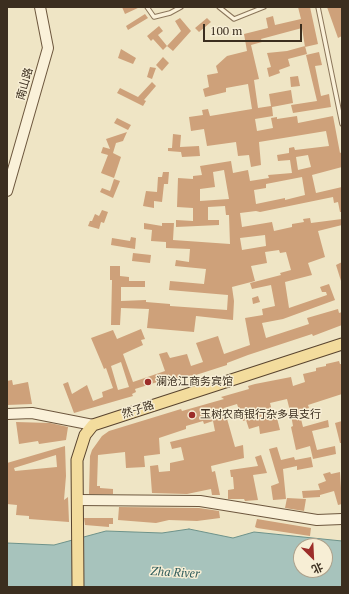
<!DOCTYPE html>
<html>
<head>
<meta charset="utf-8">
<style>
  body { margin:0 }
  #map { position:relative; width:349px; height:594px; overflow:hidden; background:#efe5c5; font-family:"PT Serif","Noto Sans SC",serif }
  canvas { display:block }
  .frame { position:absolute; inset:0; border:8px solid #3b2e1f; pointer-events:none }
  .north { position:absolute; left:293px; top:538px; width:40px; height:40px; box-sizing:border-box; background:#f7eed5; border:1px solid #aca18c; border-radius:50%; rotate:156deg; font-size:11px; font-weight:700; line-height:16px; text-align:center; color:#3b2e1f }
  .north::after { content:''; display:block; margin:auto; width:14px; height:18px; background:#9c2d29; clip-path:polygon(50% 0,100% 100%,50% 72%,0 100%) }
  .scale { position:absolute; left:203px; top:24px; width:99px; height:18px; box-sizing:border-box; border:2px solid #3b2e1f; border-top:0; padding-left:5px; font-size:12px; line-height:14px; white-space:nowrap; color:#3b2e1f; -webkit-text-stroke:3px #f7eed5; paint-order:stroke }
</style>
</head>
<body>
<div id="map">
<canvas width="349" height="594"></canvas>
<div class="frame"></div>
<div class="north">北</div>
<div class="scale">100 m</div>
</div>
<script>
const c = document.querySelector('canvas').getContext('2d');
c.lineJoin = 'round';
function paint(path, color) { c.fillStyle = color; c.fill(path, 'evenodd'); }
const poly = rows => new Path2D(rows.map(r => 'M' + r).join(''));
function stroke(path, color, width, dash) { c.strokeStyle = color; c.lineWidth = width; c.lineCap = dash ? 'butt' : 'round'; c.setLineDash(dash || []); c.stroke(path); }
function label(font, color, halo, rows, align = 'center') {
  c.font = font + ' "PT Serif","Noto Sans SC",serif'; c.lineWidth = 3; c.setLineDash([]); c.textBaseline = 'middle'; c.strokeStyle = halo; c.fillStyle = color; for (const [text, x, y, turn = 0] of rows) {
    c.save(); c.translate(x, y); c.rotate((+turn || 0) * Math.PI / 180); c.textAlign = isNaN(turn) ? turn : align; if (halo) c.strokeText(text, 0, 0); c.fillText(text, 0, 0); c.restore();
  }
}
const water = poly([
  [189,529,233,538,254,532,342,541,342,587,7,587,7,543,54,545,106,531,162,533,189,529],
  [301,546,325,546,325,570,301,570,301,546]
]);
paint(water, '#a7c3bc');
stroke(water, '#6d928a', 1);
paint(poly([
  [122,7,140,7,125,14],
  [298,7,310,7,318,44,305,47,302,28,261,39,262,42,251,45,259,79,254,80,258,108,271,106,269,94,291,90,293,103,272,107,273,116,255,119,257,131,273,128,271,118,277,117,277,119,297,116,298,123,333,116,340,153,342,152,342,167,312,175,316,193,342,187,342,212,340,212,338,202,334,203,333,197,260,212,256,211,240,213,242,227,272,222,274,231,292,227,292,224,304,222,303,219,310,218,311,223,342,219,342,225,318,231,325,257,308,263,312,275,285,282,289,308,327,295,326,292,322,292,320,287,329,284,335,300,283,319,262,323,266,338,309,324,307,318,338,309,339,313,342,312,342,325,313,336,312,334,248,355,227,363,227,365,199,374,169,383,167,379,135,389,136,392,132,394,133,396,74,413,63,384,68,382,72,394,87,385,93,401,103,397,102,392,113,388,106,368,104,369,102,364,91,338,113,330,117,339,141,329,145,339,141,340,143,345,123,354,133,382,165,371,159,354,167,352,170,358,187,354,191,366,203,362,196,343,218,336,224,354,250,345,245,318,263,315,262,309,275,306,271,285,252,289,250,283,281,275,280,273,291,270,286,252,280,253,279,250,265,252,267,263,251,266,255,281,232,287,234,301,233,320,196,316,194,332,147,328,149,309,121,308,120,325,111,325,112,280,110,280,110,266,120,266,120,276,129,277,129,281,145,281,145,287,121,287,121,301,146,300,146,302,170,304,170,306,227,310,228,295,169,290,170,281,204,284,206,269,175,266,176,260,189,262,190,249,166,248,166,242,151,241,152,230,144,229,144,223,162,226,162,223,174,223,173,240,230,244,229,215,226,215,225,206,208,207,208,220,219,220,219,225,176,227,176,220,193,221,193,208,177,207,178,178,193,179,193,176,202,175,200,166,231,161,233,173,248,170,250,181,269,178,268,175,292,173,290,160,278,161,277,155,289,153,289,148,294,147,295,150,329,146,326,131,259,142,261,165,251,167,249,155,238,156,236,142,207,146,204,129,191,131,189,117,203,115,202,110,208,109,210,116,252,109,248,84,226,88,226,92,205,97,203,89,209,87,207,75,218,73,216,66,227,56,247,51,244,34,268,28,266,18,273,16,275,25,301,19],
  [308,155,311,167,298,170,296,157],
  [224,170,229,199,200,201,200,189,215,187,213,172],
  [302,177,305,195,285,200,285,198,256,204,254,190,266,188,266,184],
  [265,235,266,246,242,250,240,238],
  [121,362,129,387,118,390,111,366],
  [327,7,342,7,342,36,338,38],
  [145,14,148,18,128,30,126,26],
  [180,18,191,31,173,51,167,46,181,31,175,21],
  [207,18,211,22,199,32,195,28],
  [159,26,163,31,158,35,167,46,163,50,153,39,151,41,147,36],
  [305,46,307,54,288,59,290,66,279,70,280,73,269,77,267,68,271,67,267,53,287,51],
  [121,49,136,58,133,64,118,58],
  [319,52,322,65,315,66,321,96,329,94,331,107,293,113,291,105,317,101,306,55],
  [163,57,169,63,162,71,156,65],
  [150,67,156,68,152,79,147,77],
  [298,76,300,86,291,87,290,77],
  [152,82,156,86,144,100,146,101,143,106,117,93,120,88,138,97],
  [117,118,131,125,128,130,114,123],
  [127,132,123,141,116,143,113,153,121,157,114,178,101,173,108,155,101,153,103,147,110,149,106,139],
  [173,134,181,135,180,147,199,146,200,156,182,157,181,152,168,151,168,148,172,148],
  [163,172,169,172,168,184,164,184,162,202,154,201,154,208,143,206,146,191,157,192,158,177,162,177],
  [114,179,120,181,113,198,100,192,102,188,110,191],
  [102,210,108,212,104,223,101,222,99,229,88,226,90,221,92,221,95,214,99,216],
  [131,237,136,238,135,249,111,245,112,238,130,241],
  [133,253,151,255,150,263,132,261],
  [342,262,342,281,341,281,336,265],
  [258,296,260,302,253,304,252,298],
  [339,361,340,364,342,364,342,394,308,405,309,408,299,411,303,427,328,420,329,427,312,431,317,450,335,446,336,454,313,459,310,446,296,450,291,427,293,426,291,415,287,399,270,403,274,419,277,418,280,430,260,434,259,426,249,429,246,420,243,421,237,404,224,408,235,447,243,445,244,458,211,466,212,472,215,471,220,495,212,495,211,489,187,494,152,493,150,466,158,465,159,472,170,471,170,463,184,460,181,447,172,449,170,442,215,431,213,421,204,424,203,421,186,426,186,429,159,438,160,454,144,456,145,467,126,468,125,452,98,455,97,486,100,486,100,488,113,489,113,494,89,494,90,456,92,450,102,436,109,431,181,409,182,411,224,399,221,397,249,389,248,386,255,384,291,377,293,386,305,382,303,374,316,371,316,368,326,366,326,364],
  [12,380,13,385,28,382,32,404,7,405,7,381],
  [342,421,342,443,340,443,335,423],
  [16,422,50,423,68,427,66,440,39,444,38,441,19,444],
  [65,446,66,476,64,500,68,497,69,522,29,519,29,516,16,515,17,505,7,504,7,463],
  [56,455,57,467,15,471,14,468],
  [277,447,281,460,294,457,295,460,311,457,313,467,297,470,297,466,283,469,286,499,273,500,271,486,279,483,269,449],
  [261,455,267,473,253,475,258,500,245,501,244,499,228,499,228,490,234,489,233,477,231,477,230,470,258,466,255,457],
  [330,472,331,474,340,472,342,504,338,505,334,491,320,495,320,497,303,498,302,491,320,490,318,484,326,481,323,474],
  [287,498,306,499,304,511,285,508],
  [119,507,199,508,219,511,220,518,197,521,169,520,156,523,118,520],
  [84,518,113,518,113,524,109,524,109,527,85,525],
  [257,519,311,528,310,536,257,528,255,527]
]), '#cea17a');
const lane = poly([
  [147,7,154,17,170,13,181,7],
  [219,7,234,19,264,7],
  [318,7,342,124]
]);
const secondary = poly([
  [7,191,48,48,40,7],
  [7,414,32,413,93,425],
  [78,500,200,501,317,520,342,519]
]);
const primary = poly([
  [78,587,77,460,85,435,93,425,342,344]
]);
stroke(lane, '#8b765b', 5.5);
stroke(secondary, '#6d573e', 12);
stroke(primary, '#59442f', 13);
stroke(lane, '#faf1d9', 3.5);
stroke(secondary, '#faf1d9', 10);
stroke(primary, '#f3dc9d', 11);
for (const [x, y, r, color] of [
  [148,382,4,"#9c2d29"],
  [192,415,4,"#9c2d29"]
]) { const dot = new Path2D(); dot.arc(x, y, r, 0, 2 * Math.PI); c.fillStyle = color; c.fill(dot); stroke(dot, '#f7eed5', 1.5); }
label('11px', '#3b2e1f', '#f7eed5', [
  ["南山路",25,84,-74],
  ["然子路",138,410,-18]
]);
label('11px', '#3b2e1f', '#f7eed5', [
  ["澜沧江商务宾馆",156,382],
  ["玉树农商银行杂多县支行",200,415]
], 'left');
label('italic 12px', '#2e5b5a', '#f7eed5', [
  ["Zha River",175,573,3]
]);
</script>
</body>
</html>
